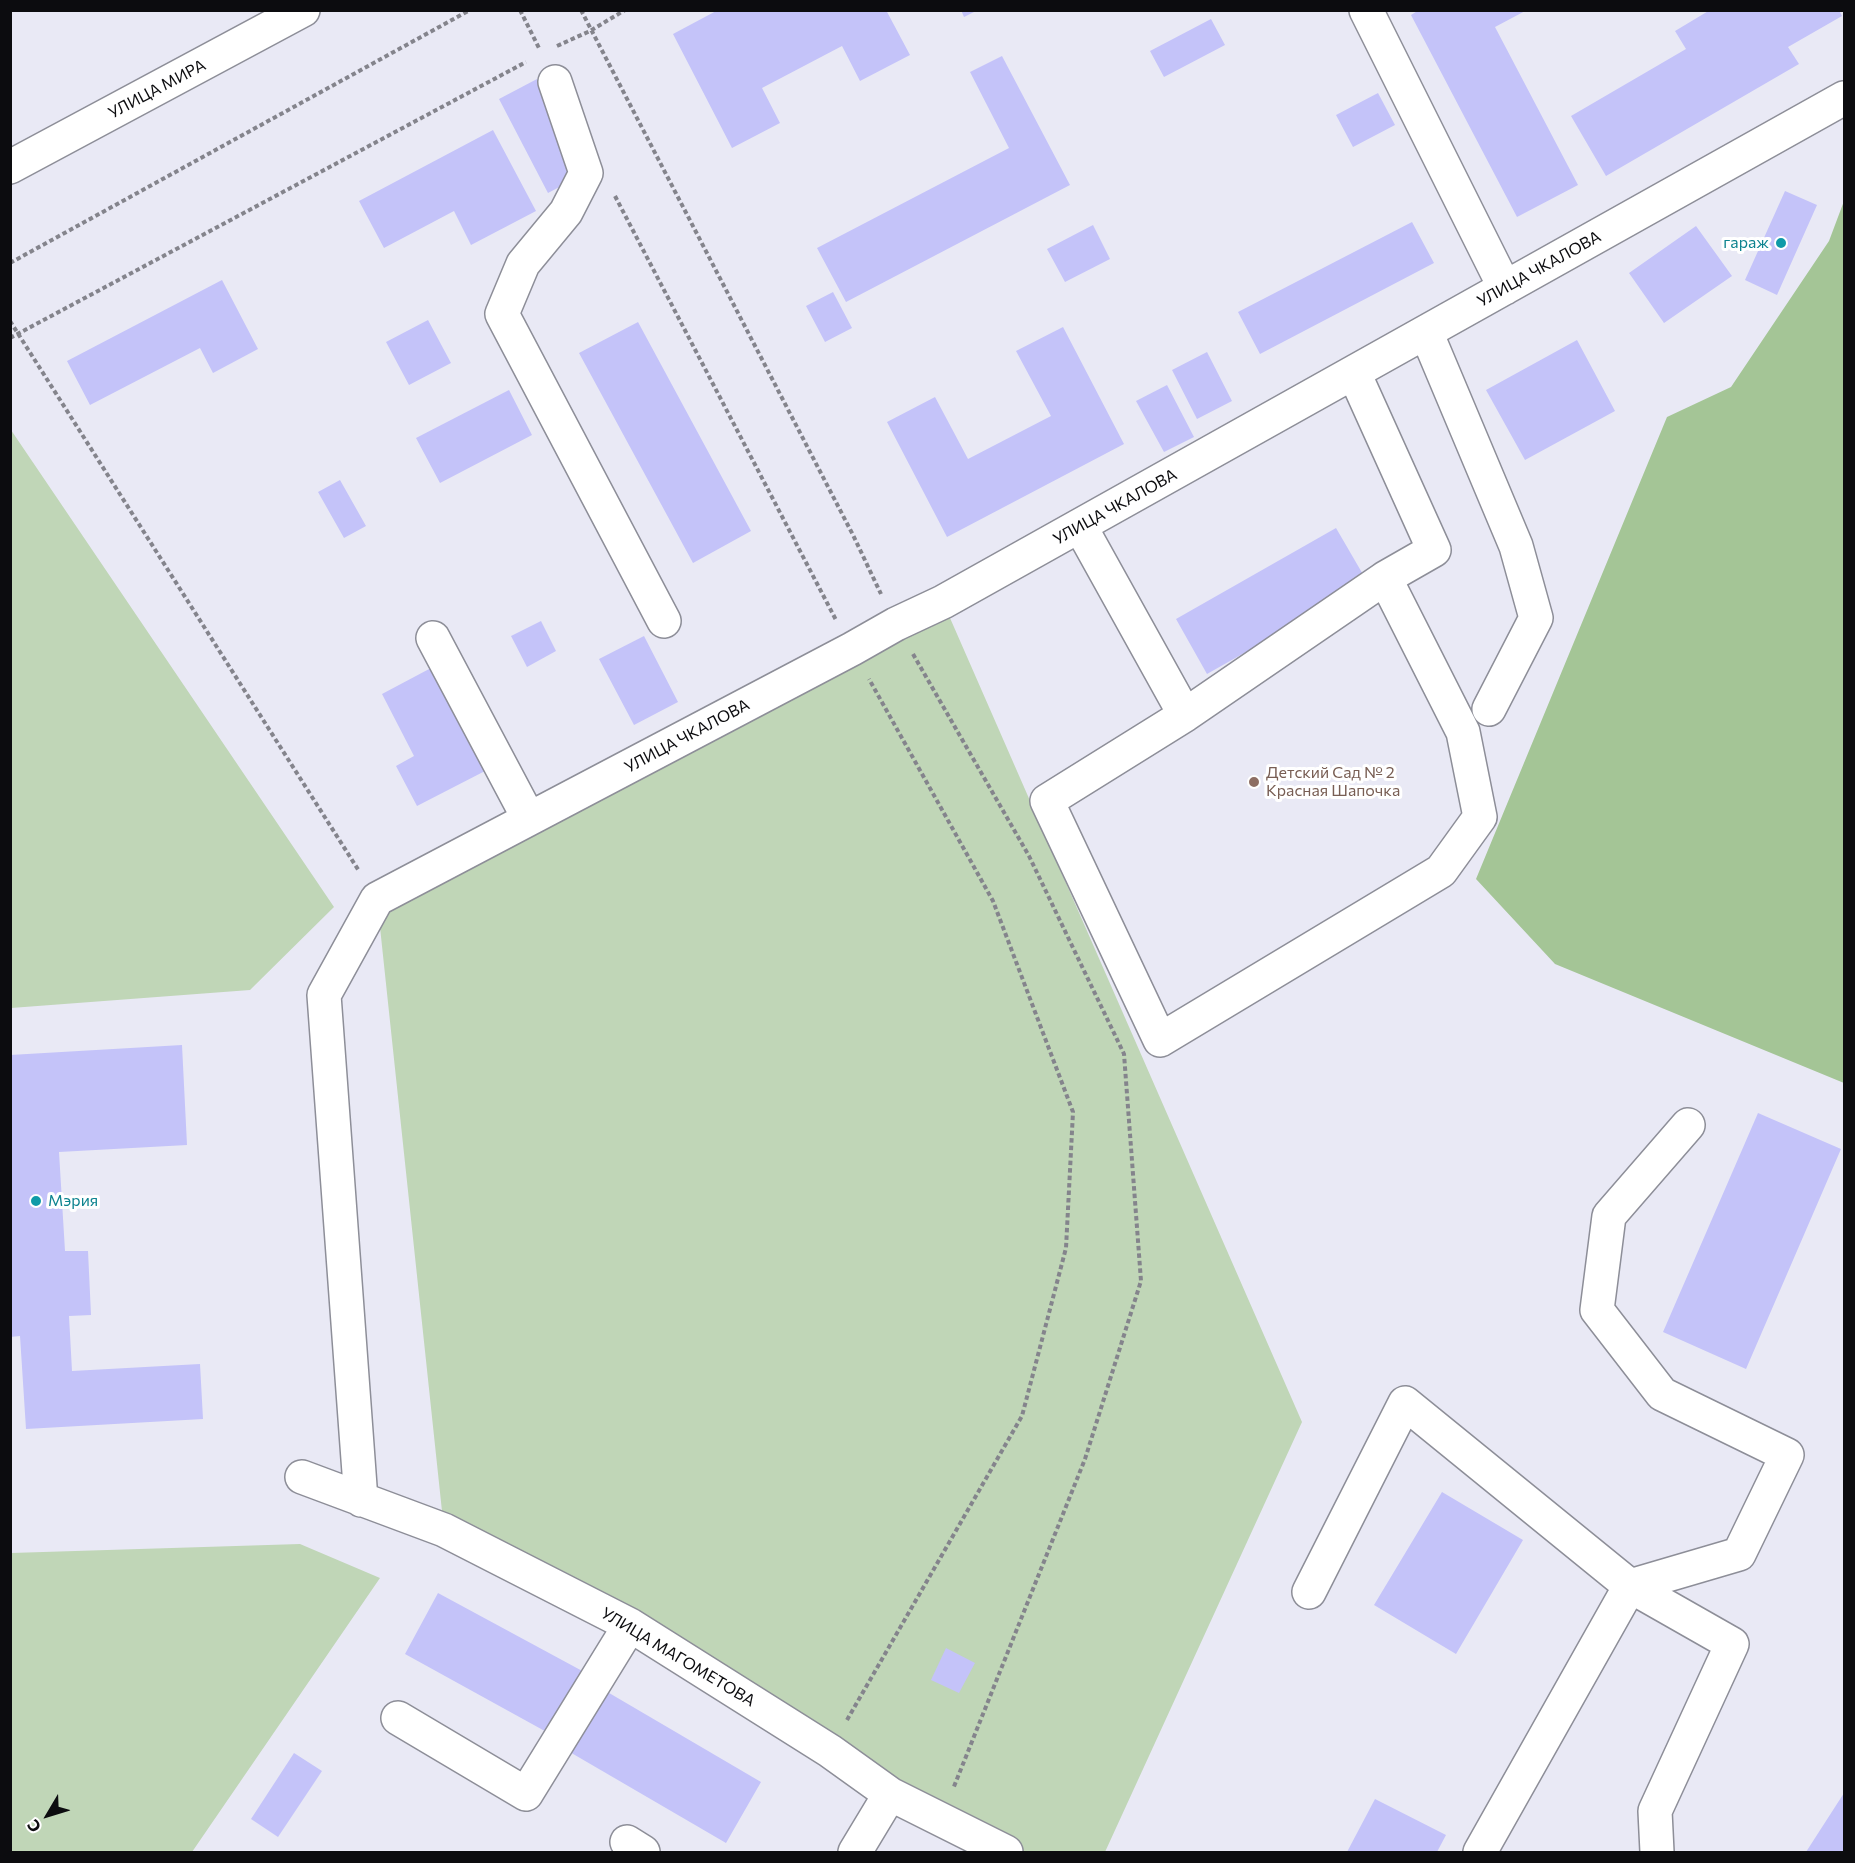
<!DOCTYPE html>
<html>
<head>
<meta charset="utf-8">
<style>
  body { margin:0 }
  #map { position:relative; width:1855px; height:1863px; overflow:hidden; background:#e9e9f5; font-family:Commissioner,sans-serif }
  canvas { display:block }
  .frame { position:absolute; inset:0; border:12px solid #0c0c0f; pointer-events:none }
  .north { position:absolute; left:18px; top:1785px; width:60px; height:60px; -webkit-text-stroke:4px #fff; paint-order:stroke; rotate:232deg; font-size:16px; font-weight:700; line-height:24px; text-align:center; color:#0c0c0f }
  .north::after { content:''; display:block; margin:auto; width:21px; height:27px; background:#0c0c0f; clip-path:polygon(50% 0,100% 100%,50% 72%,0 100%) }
</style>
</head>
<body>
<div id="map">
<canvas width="1855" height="1863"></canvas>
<div class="frame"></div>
<div class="north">С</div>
</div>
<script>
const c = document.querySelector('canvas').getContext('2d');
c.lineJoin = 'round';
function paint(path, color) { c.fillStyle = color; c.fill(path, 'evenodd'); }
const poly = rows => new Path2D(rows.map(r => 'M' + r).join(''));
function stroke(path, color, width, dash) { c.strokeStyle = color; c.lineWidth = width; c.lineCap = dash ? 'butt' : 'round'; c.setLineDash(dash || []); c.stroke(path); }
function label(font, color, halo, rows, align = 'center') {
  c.font = font + ' Commissioner,sans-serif'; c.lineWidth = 6; c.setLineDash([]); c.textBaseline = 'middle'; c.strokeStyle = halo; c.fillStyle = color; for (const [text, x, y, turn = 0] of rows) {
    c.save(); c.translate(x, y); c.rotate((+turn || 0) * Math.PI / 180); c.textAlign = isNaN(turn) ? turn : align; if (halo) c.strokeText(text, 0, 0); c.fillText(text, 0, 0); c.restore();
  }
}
paint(poly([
  [11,430,334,907,250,990,11,1008],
  [943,602,1302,1422,1105,1852,1006,1852,444,1530,377,899],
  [300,1544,380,1578,192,1852,11,1852,11,1553]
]), '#c0d6b7');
paint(poly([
  [1844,201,1844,1083,1555,964,1476,879,1667,417,1731,387,1829,241]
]), '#a4c596');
paint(poly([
  [718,10,886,10,910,55,860,81,842,46,762,88,780,123,732,148,673,34],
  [961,10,978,10,964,17],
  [1419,10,1527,10,1495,27,1578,185,1517,217,1411,15],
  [1710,10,1839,10,1842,16,1788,47,1799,64,1606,176,1571,116,1686,49,1675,31],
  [1211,19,1225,45,1164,77,1150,51],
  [1002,56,1070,185,846,302,817,248,1009,148,970,72],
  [537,79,586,173,548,193,499,99],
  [1378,93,1395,125,1353,147,1336,115],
  [493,130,536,211,471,245,454,211,384,248,359,201],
  [1785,191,1817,205,1777,295,1745,280],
  [1412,222,1434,263,1260,354,1238,312],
  [1093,225,1110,259,1065,282,1047,249],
  [1696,226,1732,276,1664,323,1629,273],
  [222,280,258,349,213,373,200,348,90,405,67,361],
  [833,292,852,328,825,342,806,306],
  [428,320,451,363,409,385,386,342],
  [638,322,751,531,693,563,579,353],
  [1063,327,1124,444,947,537,887,422,935,397,968,459,1051,416,1016,351],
  [1577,340,1615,411,1525,460,1486,390],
  [1207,352,1232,401,1197,419,1172,370],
  [1167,385,1194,437,1164,452,1136,401],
  [509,390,532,435,440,483,416,438],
  [340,480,366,526,344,538,318,492],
  [1336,528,1368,583,1207,674,1176,619],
  [541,621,556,651,527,667,511,636],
  [644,636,678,702,634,725,599,659],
  [431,668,485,771,417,806,396,766,414,756,382,694],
  [182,1045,187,1145,59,1152,65,1251,88,1251,91,1315,69,1316,72,1371,200,1364,203,1419,26,1429,20,1336,10,1337,10,1055],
  [1758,1113,1841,1149,1746,1369,1663,1332],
  [1442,1492,1523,1540,1456,1654,1374,1605],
  [438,1593,586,1673,552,1735,405,1654],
  [946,1648,975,1663,959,1693,931,1680],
  [604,1690,761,1782,726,1843,568,1751],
  [294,1753,322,1771,278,1837,251,1819],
  [1844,1793,1844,1852,1806,1852],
  [1375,1799,1446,1835,1437,1852,1347,1852]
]), '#c4c3f9');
const minor = poly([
  [1366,10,1505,288],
  [555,82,586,173,566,212,523,264,502,314,664,621],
  [10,167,303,10],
  [1426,332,1516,546,1536,618,1489,709],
  [1080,526,1185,715,1047,801,1160,1040,1441,871,1480,817,1463,732,1385,578,1434,550,1354,373],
  [433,638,529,819],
  [1185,715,1385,578],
  [302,1477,444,1530,630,1625,830,1751,890,1794,1006,1852],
  [361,1500,324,995,377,899,852,649,896,624,943,602,1844,98],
  [1630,1586,1739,1554,1787,1455,1662,1394,1597,1310,1609,1216,1688,1125],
  [1630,1586,1732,1644,1655,1811,1657,1852],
  [1309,1592,1405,1403,1630,1586,1480,1852],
  [398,1718,526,1794,630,1625],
  [627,1842,643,1852],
  [855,1852,890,1794]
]);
stroke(minor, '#8d8e98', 36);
stroke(poly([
  [520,10,540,50],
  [581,10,853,535,881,594],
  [557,46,590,31,625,10],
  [615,196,836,620],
  [10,263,470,10],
  [10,321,359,871],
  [10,338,526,62],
  [913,654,1029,856,1124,1054,1141,1281,1085,1459,953,1789],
  [847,1720,1022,1416,1066,1248,1073,1112,993,901,869,679]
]), '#84848c', 4, [4.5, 3]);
stroke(minor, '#fff', 33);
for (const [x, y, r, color] of [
  [1781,243,6,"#0f9aa8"],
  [1254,782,6,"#8d6e63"],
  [36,1201,6,"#0f9aa8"]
]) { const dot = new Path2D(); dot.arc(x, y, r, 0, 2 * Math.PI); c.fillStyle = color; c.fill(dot); stroke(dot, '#fff', 2); }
label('16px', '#0c0c0f', '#fff', [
  ["УЛИЦА МИРА",157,89,-28],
  ["УЛИЦА ЧКАЛОВА",1539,269,-29],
  ["УЛИЦА ЧКАЛОВА",1115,507,-29],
  ["УЛИЦА ЧКАЛОВА",687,736,-28],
  ["УЛИЦА МАГОМЕТОВА",678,1657,31]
]);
label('16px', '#0d838f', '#fff', [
  ["гараж",1769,243],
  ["Мэрия",48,1201,"left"]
], 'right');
label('16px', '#785e54', '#fff', [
  ["Детский Сад № 2",1266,773],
  ["Красная Шапочка",1266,791]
], 'left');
</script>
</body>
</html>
